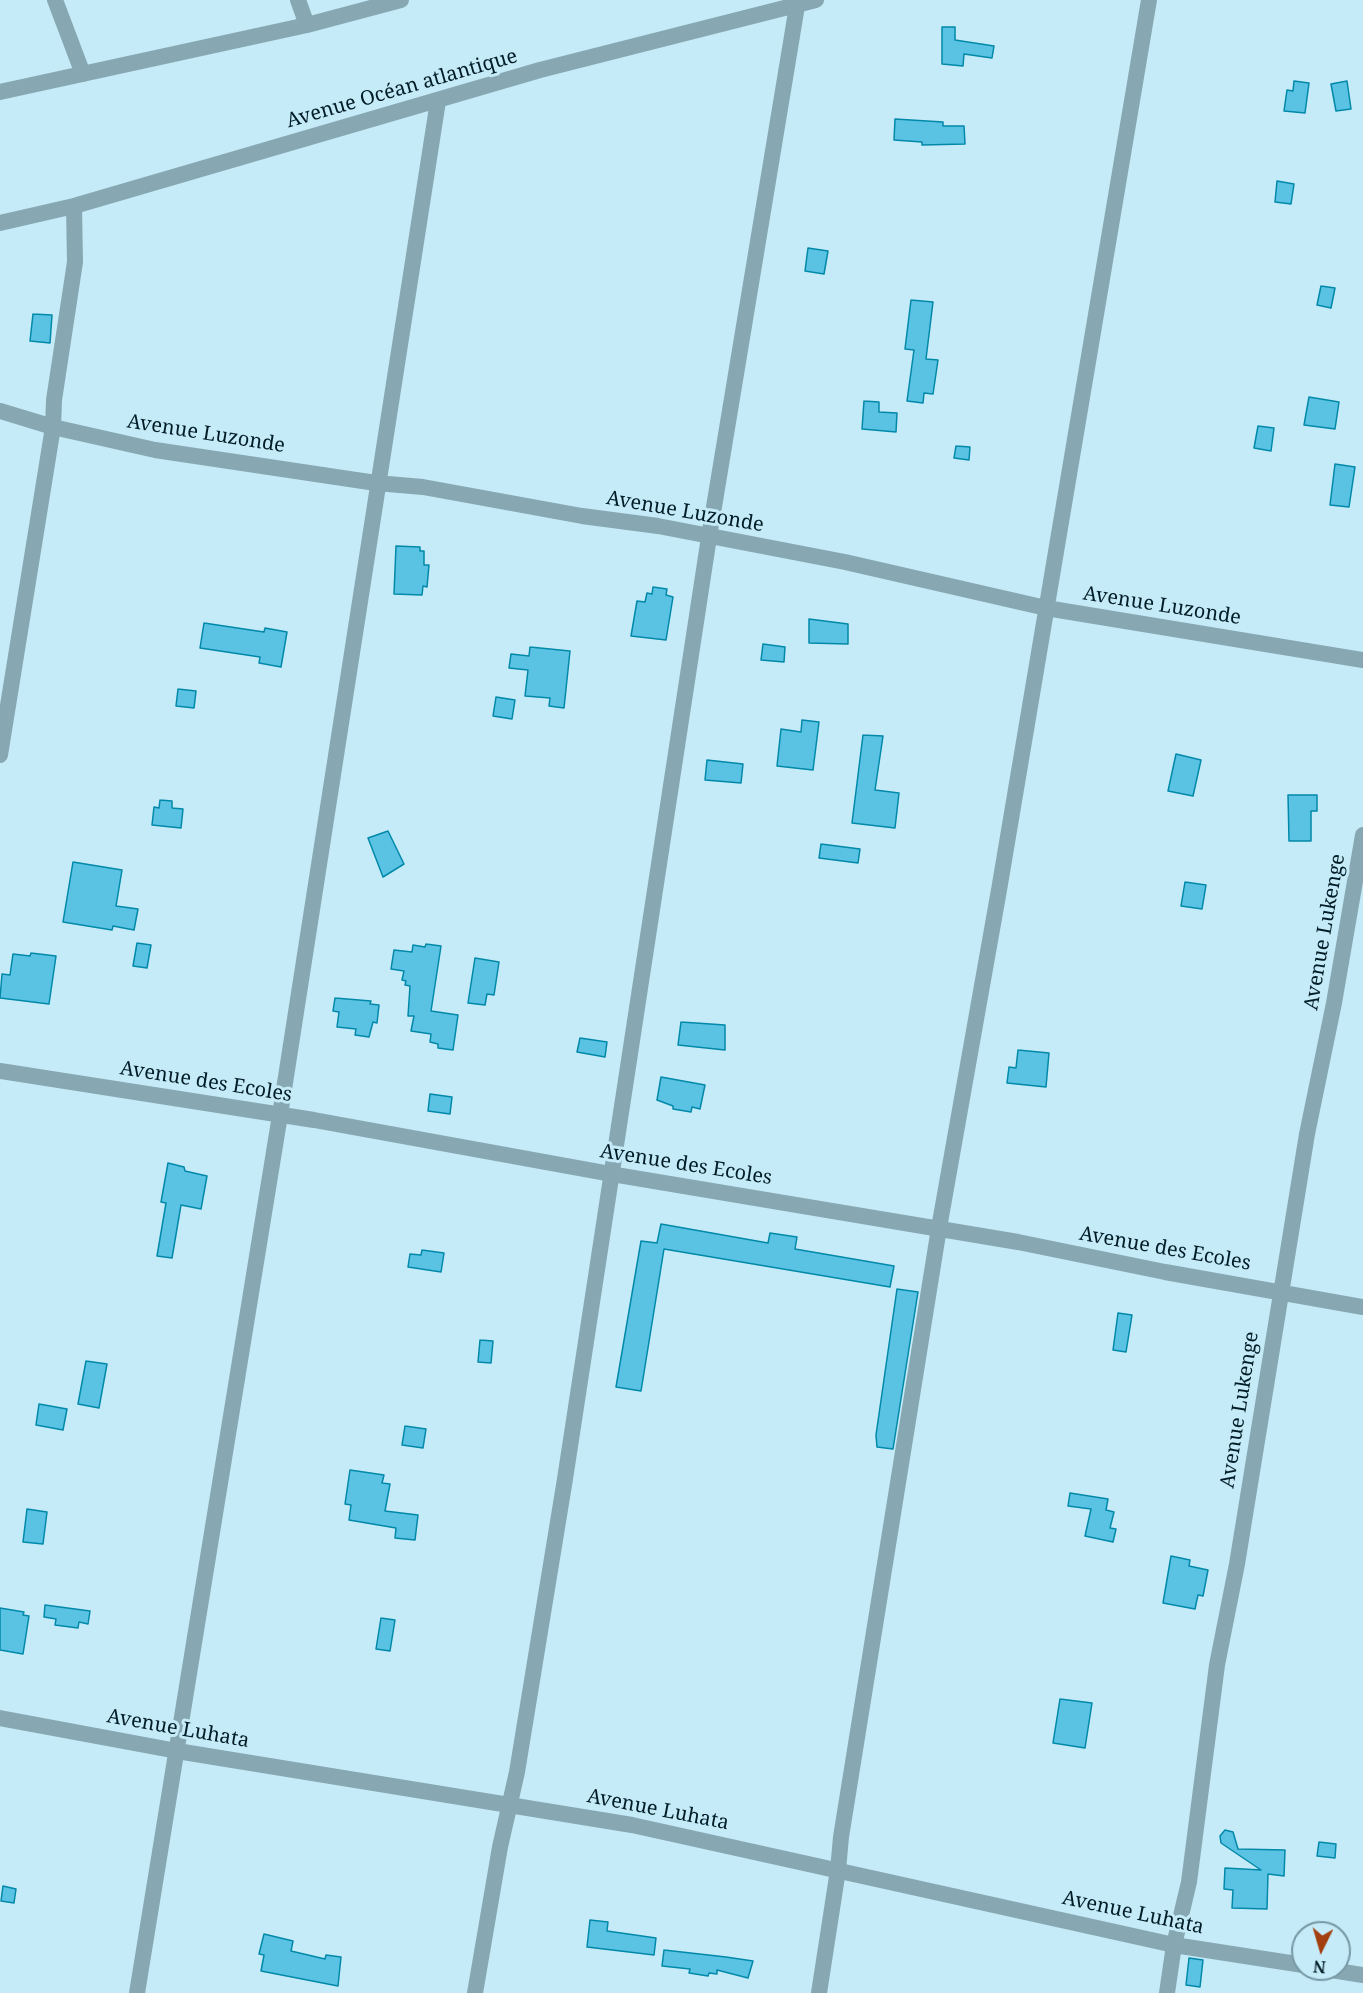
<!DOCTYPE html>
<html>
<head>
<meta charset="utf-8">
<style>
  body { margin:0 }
  #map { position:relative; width:1363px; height:1993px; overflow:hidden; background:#c5ebf8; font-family:"Noto Serif",serif }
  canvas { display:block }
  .north { position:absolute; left:1291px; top:1921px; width:60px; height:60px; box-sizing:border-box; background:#c5ebf8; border:2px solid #7698a4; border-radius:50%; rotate:185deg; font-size:16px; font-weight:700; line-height:24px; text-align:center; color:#001c26 }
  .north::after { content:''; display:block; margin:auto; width:21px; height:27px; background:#a33f0e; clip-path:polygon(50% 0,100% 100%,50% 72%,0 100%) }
</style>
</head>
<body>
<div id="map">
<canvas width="1363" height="1993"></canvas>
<div class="north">N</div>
</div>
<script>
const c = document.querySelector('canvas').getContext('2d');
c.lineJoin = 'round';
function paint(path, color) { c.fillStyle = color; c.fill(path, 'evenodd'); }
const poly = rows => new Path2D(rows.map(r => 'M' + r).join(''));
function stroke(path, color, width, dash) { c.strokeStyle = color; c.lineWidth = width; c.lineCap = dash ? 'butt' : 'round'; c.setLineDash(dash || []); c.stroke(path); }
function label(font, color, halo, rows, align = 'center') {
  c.font = font + ' "Noto Serif",serif'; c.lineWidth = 6; c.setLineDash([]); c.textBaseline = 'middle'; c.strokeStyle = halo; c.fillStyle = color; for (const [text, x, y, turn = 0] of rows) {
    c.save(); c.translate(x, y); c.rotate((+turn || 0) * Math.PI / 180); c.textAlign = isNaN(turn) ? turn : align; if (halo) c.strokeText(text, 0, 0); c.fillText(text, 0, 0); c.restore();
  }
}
const building = poly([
  [942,27,955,27,955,40,994,46,992,58,964,54,963,66,942,64,942,27],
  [1294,81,1309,83,1305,113,1284,111,1287,90,1293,91,1294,81],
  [1347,81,1351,109,1336,111,1331,84,1347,81],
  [895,119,943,122,943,126,964,126,965,144,922,145,922,142,894,140,895,119],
  [1277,181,1294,184,1291,204,1275,202,1277,181],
  [808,248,828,251,824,274,805,271,808,248],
  [1321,286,1335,288,1331,308,1317,305,1321,286],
  [911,300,933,302,926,359,938,360,933,394,924,393,923,403,907,401,914,350,905,349,911,300],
  [33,314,52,315,50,343,30,341,33,314],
  [1309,397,1339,402,1335,429,1304,425,1309,397],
  [864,401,879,402,879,412,897,413,896,432,862,429,864,401],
  [1258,426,1274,428,1271,451,1254,448,1258,426],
  [956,446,970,447,969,460,954,458,956,446],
  [1335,464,1355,467,1349,507,1330,505,1335,464],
  [396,546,420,547,420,551,424,551,424,565,429,565,427,587,423,586,422,595,394,594,396,546],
  [653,587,667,589,666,595,673,597,666,640,631,636,637,601,645,602,647,593,652,594,653,587],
  [809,619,848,624,848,644,809,643,809,619],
  [204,623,264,632,265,628,287,632,281,667,259,663,260,657,200,648,204,623],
  [763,644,785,647,784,662,761,660,763,644],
  [530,647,570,651,564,708,549,706,550,698,525,696,528,670,509,668,511,654,529,656,530,647],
  [178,689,196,691,194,708,176,706,178,689],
  [496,697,515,700,512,719,493,716,496,697],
  [802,720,819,722,813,770,777,766,781,729,801,732,802,720],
  [863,735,883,736,875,790,899,793,895,828,852,823,863,735],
  [1176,754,1201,760,1193,796,1168,791,1176,754],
  [707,760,743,764,741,783,705,780,707,760],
  [1288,795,1317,795,1317,811,1311,811,1311,841,1289,841,1288,795],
  [160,800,172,801,172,808,183,809,181,828,152,825,154,807,159,808,160,800],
  [388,831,404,864,383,877,368,838,388,831],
  [821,844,860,849,858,863,819,858,821,844],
  [73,862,122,870,116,906,138,909,134,930,113,926,112,930,63,922,73,862],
  [1185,882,1206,885,1202,909,1181,906,1185,882],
  [137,943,151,945,147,968,133,966,137,943],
  [426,944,441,946,431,1011,458,1015,453,1050,438,1048,438,1044,430,1042,431,1034,411,1031,414,1016,408,1016,410,986,405,985,406,981,402,980,404,971,391,969,394,950,412,952,413,945,425,947,426,944],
  [31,953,56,956,49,1004,0,998,2,974,10,975,13,954,30,956,31,953],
  [475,958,499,962,494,995,487,994,485,1005,468,1003,475,958],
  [335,998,371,1001,370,1004,379,1005,377,1023,373,1022,369,1037,355,1035,356,1029,337,1027,339,1012,333,1011,335,998],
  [681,1022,725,1025,725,1050,678,1045,681,1022],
  [580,1038,607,1042,605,1057,577,1052,580,1038],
  [1018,1050,1049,1053,1046,1087,1007,1083,1009,1067,1016,1068,1018,1050],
  [661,1077,705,1085,700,1109,692,1107,691,1112,673,1109,673,1106,657,1100,661,1077],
  [430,1094,452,1097,450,1114,428,1111,430,1094],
  [168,1163,184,1167,185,1171,207,1176,201,1209,181,1205,172,1258,157,1256,166,1203,161,1202,168,1163],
  [661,1224,768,1243,770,1233,797,1237,795,1249,894,1266,890,1287,664,1249,641,1391,616,1387,641,1241,657,1243,661,1224],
  [422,1250,444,1253,441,1272,408,1267,410,1254,421,1255,422,1250],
  [897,1289,918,1292,893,1449,877,1447,876,1435,897,1289],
  [1118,1313,1132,1315,1126,1352,1113,1350,1118,1313],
  [480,1340,493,1341,491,1363,478,1362,480,1340],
  [86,1361,107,1364,99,1408,78,1404,86,1361],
  [39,1404,67,1409,63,1430,36,1425,39,1404],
  [405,1426,426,1429,423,1448,402,1445,405,1426],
  [350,1470,384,1475,382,1483,390,1484,385,1511,418,1515,415,1540,395,1538,396,1528,349,1520,351,1505,345,1504,350,1470],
  [1070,1493,1108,1499,1106,1510,1114,1512,1110,1528,1116,1529,1113,1542,1085,1536,1091,1509,1068,1506,1070,1493],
  [27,1509,47,1512,43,1544,23,1542,27,1509],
  [1171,1556,1190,1560,1189,1566,1208,1570,1203,1596,1198,1595,1195,1609,1163,1603,1171,1556],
  [45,1605,90,1611,88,1624,79,1622,78,1628,55,1625,56,1619,44,1617,45,1605],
  [0,1608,24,1612,23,1615,29,1616,23,1654,0,1650,0,1608],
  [381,1618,395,1620,390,1651,376,1649,381,1618],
  [1060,1699,1092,1703,1085,1748,1053,1743,1060,1699],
  [1225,1830,1233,1832,1238,1849,1285,1850,1284,1876,1268,1874,1267,1909,1232,1908,1233,1890,1224,1889,1225,1868,1261,1870,1221,1843,1220,1836,1225,1830],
  [1319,1842,1336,1844,1335,1858,1317,1856,1319,1842],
  [3,1886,16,1889,14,1903,1,1901,3,1886],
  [590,1920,608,1922,607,1931,656,1938,654,1955,587,1947,590,1920],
  [264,1934,293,1941,291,1951,325,1959,326,1955,341,1957,338,1986,261,1971,264,1955,259,1954,264,1934],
  [664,1950,726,1957,753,1961,748,1978,717,1970,717,1974,709,1973,708,1976,689,1973,690,1969,662,1966,664,1950],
  [1189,1958,1203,1960,1200,1987,1186,1985,1189,1958]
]);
paint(building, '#5ac3e4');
stroke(building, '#0289a9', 1.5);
stroke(poly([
  [55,0,83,74],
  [298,0,307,25],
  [0,92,307,25,401,0],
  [0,223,74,206,540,70,816,0],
  [0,411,53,427,155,450,376,483,423,487,582,516,658,526,845,562,1046,608,1363,660],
  [0,755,53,427,54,400,75,262,74,206],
  [0,1071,314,1120,611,1174,1018,1242,1165,1272,1363,1307],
  [0,1718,177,1751,632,1825,1174,1945,1303,1965],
  [1325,1969,1363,1975],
  [137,1993,280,1115,438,101],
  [475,1993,500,1847,517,1772,565,1479,709,537,797,6],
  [819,1993,838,1870,841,1837,939,1228,999,890,1149,0],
  [1167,1993,1174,1945,1189,1882,1217,1665,1237,1564,1307,1134,1334,1003,1363,835]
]), '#87a8b3', 16);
label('20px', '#001c26', '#c5ebf8', [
  ["Avenue Océan atlantique",402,89,-16],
  ["Avenue Luzonde",206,434,9],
  ["Avenue Luzonde",685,512,10],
  ["Avenue Luzonde",1162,606,9],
  ["Avenue Lukenge",1325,932,-80],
  ["Avenue des Ecoles",206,1082,9],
  ["Avenue des Ecoles",686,1165,9],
  ["Avenue des Ecoles",1165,1249,10],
  ["Avenue Lukenge",1240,1410,-81],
  ["Avenue Luhata",178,1729,10],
  ["Avenue Luhata",658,1810,11],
  ["Avenue Luhata",1133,1913,12]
]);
</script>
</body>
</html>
